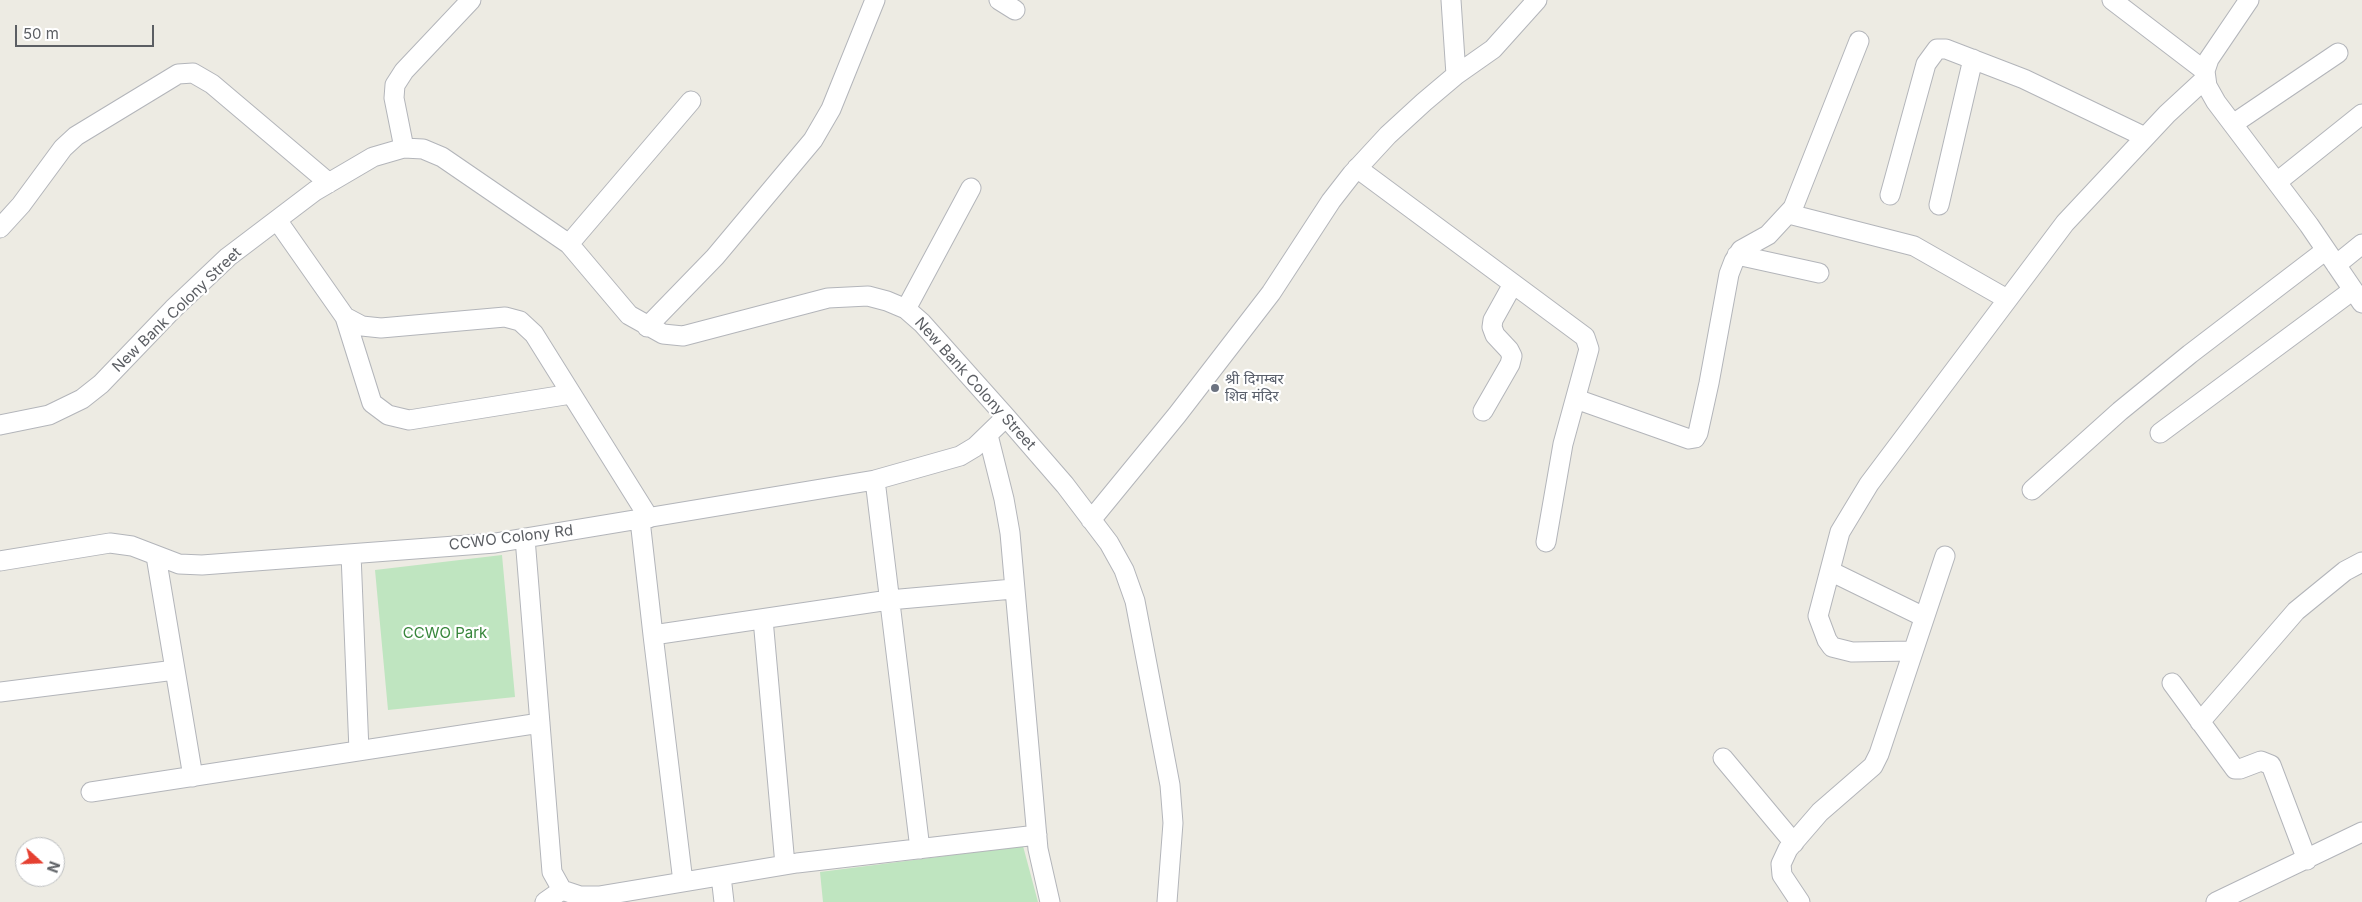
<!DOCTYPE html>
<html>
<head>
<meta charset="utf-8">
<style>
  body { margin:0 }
  #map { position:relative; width:2362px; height:902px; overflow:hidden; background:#edebe3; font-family:Inter,sans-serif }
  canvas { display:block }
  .north { position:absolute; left:15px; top:837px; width:50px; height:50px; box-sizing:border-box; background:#fff; border:1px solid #bdbfc1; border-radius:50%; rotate:110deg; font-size:14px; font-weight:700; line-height:20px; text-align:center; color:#5b5e63 }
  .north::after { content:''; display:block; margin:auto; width:18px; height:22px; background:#e54031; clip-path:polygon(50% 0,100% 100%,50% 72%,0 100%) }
  .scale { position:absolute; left:15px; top:25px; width:139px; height:22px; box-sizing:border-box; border:2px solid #5b5e63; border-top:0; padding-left:6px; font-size:15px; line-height:18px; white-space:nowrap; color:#5b5e63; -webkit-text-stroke:4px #fff; paint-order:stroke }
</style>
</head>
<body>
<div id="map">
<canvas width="2362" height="902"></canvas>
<div class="north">N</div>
<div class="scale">50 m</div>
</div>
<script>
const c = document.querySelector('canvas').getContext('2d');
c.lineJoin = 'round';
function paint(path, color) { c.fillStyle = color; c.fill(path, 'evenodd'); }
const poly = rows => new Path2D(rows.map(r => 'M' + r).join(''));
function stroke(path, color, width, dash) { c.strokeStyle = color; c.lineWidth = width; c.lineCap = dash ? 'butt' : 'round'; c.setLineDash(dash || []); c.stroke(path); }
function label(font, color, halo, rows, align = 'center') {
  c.font = font + ' Inter,"Noto Sans Devanagari",sans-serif'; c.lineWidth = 4.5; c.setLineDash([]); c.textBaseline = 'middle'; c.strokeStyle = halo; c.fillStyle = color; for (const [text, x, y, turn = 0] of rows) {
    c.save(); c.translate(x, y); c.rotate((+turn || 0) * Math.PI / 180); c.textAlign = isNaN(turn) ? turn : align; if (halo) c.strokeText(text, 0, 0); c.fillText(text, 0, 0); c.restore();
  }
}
paint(poly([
  [502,555,515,697,388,710,375,570],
  [1023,846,1038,902,823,902,820,872]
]), '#bfe5c0');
const minor = poly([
  [999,0,1015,10],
  [1451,0,1456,75],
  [2112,0,2205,71],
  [2249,0,2209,59,2205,71,2207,86,2216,102,2309,225,2362,303],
  [2233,124,2338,53],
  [404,148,394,98,395,85,404,71,471,0],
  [1357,168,1585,337,1589,349,1563,444,1546,542],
  [2277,182,2362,114],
  [1890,195,1926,64,1937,49,1946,49,2024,79,2145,137],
  [1939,205,1973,59],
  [1789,214,1914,246,2007,299],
  [277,220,345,317,362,326,381,328,505,317,520,321,534,334,649,518],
  [0,228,21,205,63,148,76,136,178,74,193,73,212,84,329,183],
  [569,244,691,101],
  [1737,255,1819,273],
  [2336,265,2362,244],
  [906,309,971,188],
  [345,317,372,403,388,415,409,420,571,394],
  [647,327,715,257,813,140,831,109,875,0],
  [1576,399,1689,439,1695,438,1698,433,1709,383,1729,274,1734,261,1741,250,1768,235,1793,208,1859,41],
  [1483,411,1510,364,1512,356,1509,350,1495,335,1492,327,1493,320,1513,284],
  [0,425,49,415,82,399,101,384,173,309,228,257,315,191,373,157,404,148,423,149,442,157,569,244,629,315,663,334,683,336,828,298,868,296,887,301,906,309,922,323,1006,417,1065,485,1109,543,1124,570,1135,601,1170,785,1173,823,1167,902],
  [2160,433,2353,290],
  [988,435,1004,499,1010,533,1038,849,1050,902],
  [875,480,920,849],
  [2032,490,2120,411,2190,354,2326,250],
  [640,520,653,635],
  [1091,520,1177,415,1271,293,1331,201,1352,174,1388,135,1424,102,1456,75,1493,49,1537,0],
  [525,538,552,872,562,890,580,896,599,896,797,863,1037,835],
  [351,554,359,751],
  [156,556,193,777],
  [0,561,110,543,132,546,179,564,202,565,495,543,875,480,960,456,975,447,1006,417],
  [1830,571,1924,617],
  [763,619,785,865],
  [1913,651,1852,652,1832,647,1827,640,1818,616,1840,532,1869,484,2065,223,2167,114,2206,78],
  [2172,683,2235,769,2240,769,2261,761,2271,765,2307,860],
  [0,692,175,670],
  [2200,722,2296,611,2345,571,2362,562],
  [1723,758,1794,843],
  [91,792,540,723],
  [721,876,724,902],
  [683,882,653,635,889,600,1013,589],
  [545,902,562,890],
  [1800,902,1782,875,1781,864,1788,849,1820,812,1873,766,1879,754,1945,556],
  [2216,902,2362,832]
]);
stroke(minor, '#b3b5ba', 21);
stroke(minor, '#fff', 19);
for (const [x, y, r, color] of [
  [1215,388,5,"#6b7280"]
]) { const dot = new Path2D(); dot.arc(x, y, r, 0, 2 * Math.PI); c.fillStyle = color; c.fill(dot); stroke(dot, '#fff', 2); }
label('15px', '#5b5e63', '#fff', [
  ["New Bank Colony Street",177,310,-44],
  ["New Bank Colony Street",975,384,48],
  ["CCWO Colony Rd",511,538,-7]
]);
label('15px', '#5b616d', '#fff', [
  ["श्री दिगम्बर",1225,379],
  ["शिव मंदिर",1225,396]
], 'left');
label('15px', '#37863b', '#fff', [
  ["CCWO Park",445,633]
]);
</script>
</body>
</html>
